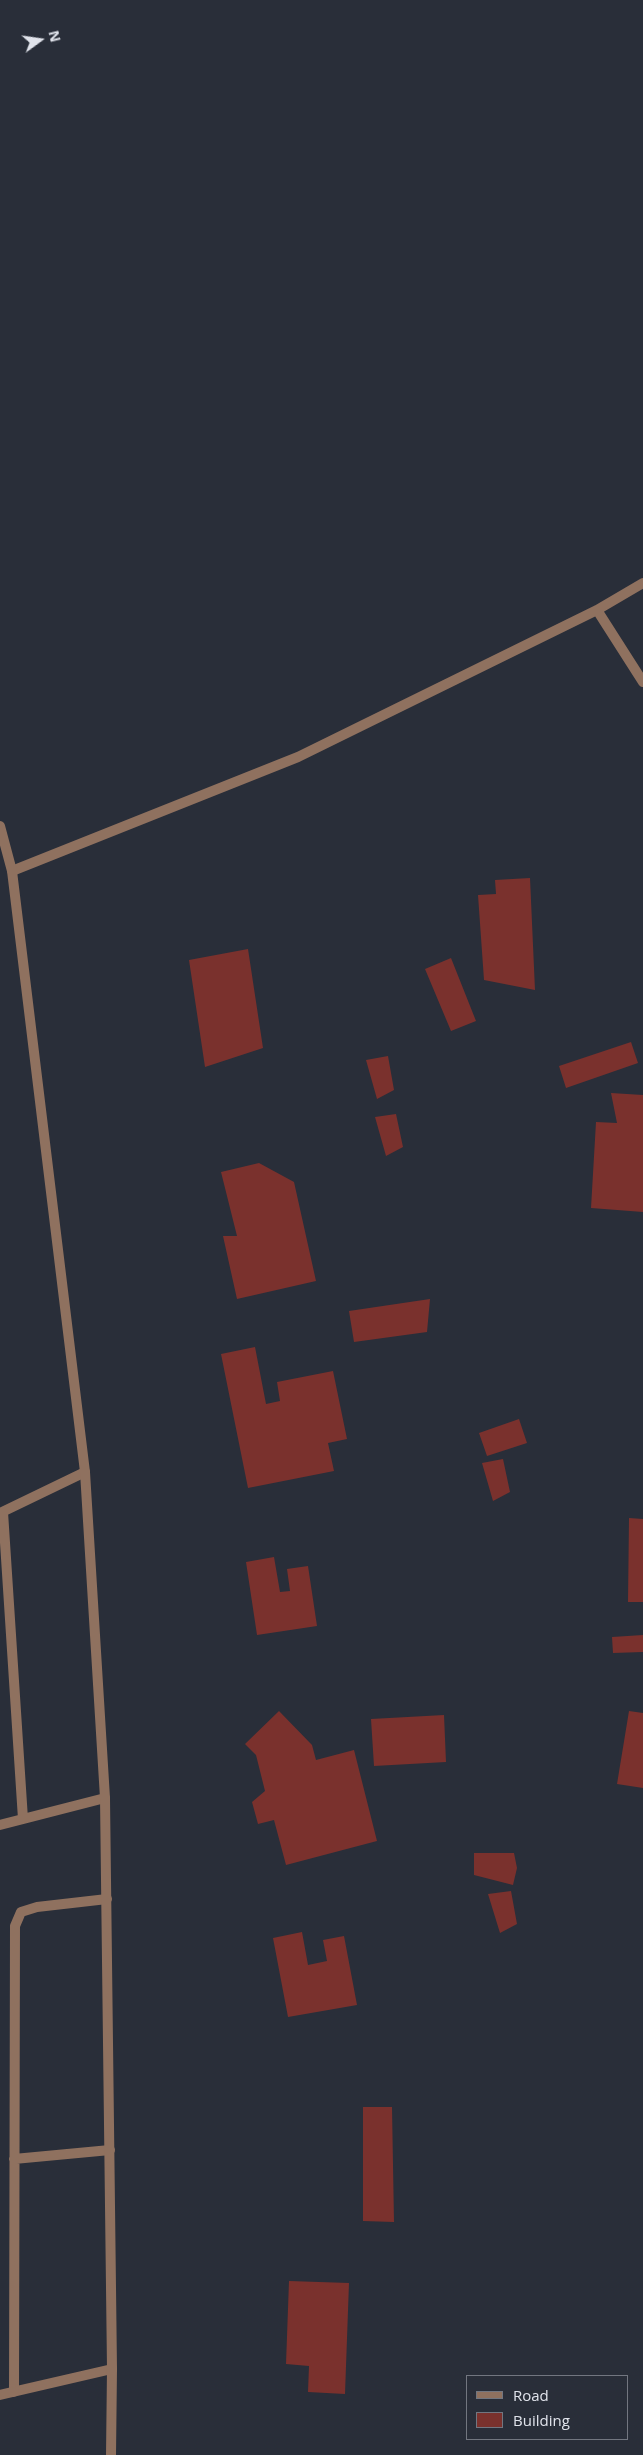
<!DOCTYPE html>
<html>
<head>
<meta charset="utf-8">
<style>
  body { margin:0 }
  #map { position:relative; width:643px; height:2455px; overflow:hidden; background:#292e39; font-family:"Open Sans",sans-serif }
  canvas { display:block }
  .legend { position:absolute; left:466px; top:2375px; width:162px; height:65px; box-sizing:border-box; background:#292e39; border:1px solid #727680; margin:0; padding:6px 9px; list-style:none; font-size:15px; color:#e0e3eb }
  .legend li { display:flex; align-items:center; gap:10px; height:25px }
  .legend b { width:25px; border:1px solid #727680 }
  .north { position:absolute; left:15px; top:15px; width:50px; height:50px; -webkit-text-stroke:4px #292e39; paint-order:stroke; rotate:76deg; font-size:14px; font-weight:700; line-height:20px; text-align:center; color:#e0e3eb }
  .north::after { content:''; display:block; margin:auto; width:18px; height:22px; background:#e0e3eb; clip-path:polygon(50% 0,100% 100%,50% 72%,0 100%) }
</style>
</head>
<body>
<div id="map">
<canvas width="643" height="2455"></canvas>
<ul class="legend">
<li><b style="height:6px;background:#8f715f"></b>Road</li>
<li><b style="height:14px;background:#7a312d"></b>Building</li>
</ul>
<div class="north">N</div>
</div>
<script>
const c = document.querySelector('canvas').getContext('2d');
c.lineJoin = 'round';
function paint(path, color) { c.fillStyle = color; c.fill(path, 'evenodd'); }
const poly = rows => new Path2D(rows.map(r => 'M' + r).join(''));
function stroke(path, color, width, dash) { c.strokeStyle = color; c.lineWidth = width; c.lineCap = dash ? 'butt' : 'round'; c.setLineDash(dash || []); c.stroke(path); }
paint(poly([
  [530,878,535,990,484,980,478,895,496,894,495,880],
  [248,949,263,1048,205,1067,189,960],
  [451,958,476,1021,451,1031,425,969],
  [631,1042,638,1063,566,1088,559,1066],
  [388,1056,394,1090,377,1099,366,1060],
  [611,1093,643,1095,643,1212,591,1208,596,1122,617,1123],
  [396,1114,403,1147,386,1156,375,1117],
  [259,1163,294,1182,316,1281,237,1299,223,1236,237,1236,221,1172],
  [430,1299,427,1332,354,1342,349,1311],
  [255,1347,266,1404,280,1401,277,1382,333,1371,347,1439,328,1443,334,1471,248,1488,221,1354],
  [519,1419,527,1443,487,1456,479,1433],
  [503,1459,510,1492,493,1501,482,1463],
  [629,1518,643,1519,643,1602,628,1602],
  [274,1557,280,1592,290,1591,287,1569,308,1566,317,1626,257,1635,246,1562],
  [643,1635,643,1652,613,1653,612,1637],
  [279,1711,312,1745,316,1760,354,1750,377,1841,286,1865,274,1820,258,1824,252,1802,265,1791,256,1755,245,1744],
  [629,1711,643,1713,643,1788,617,1784],
  [444,1715,446,1762,374,1766,371,1719],
  [474,1853,514,1853,517,1868,513,1885,474,1875],
  [511,1891,517,1924,500,1933,488,1894],
  [302,1932,308,1965,327,1961,323,1940,344,1936,357,2005,288,2017,273,1938],
  [363,2107,392,2107,394,2222,363,2221],
  [289,2281,349,2283,345,2394,308,2392,309,2366,286,2364]
]), '#7a312d');
stroke(poly([
  [597,610,643,682],
  [12,871,298,757,597,610,643,583],
  [3,1512,23,1819],
  [0,1513,85,1472],
  [0,1825,105,1798],
  [14,2159,110,2150],
  [14,2392,15,1926,21,1912,37,1907,107,1899],
  [0,2395,112,2369]
]), '#8f715f', 10);
stroke(poly([
  [0,826,12,871,85,1472,105,1798,112,2369,111,2455]
]), '#8f715f', 10);
</script>
</body>
</html>
